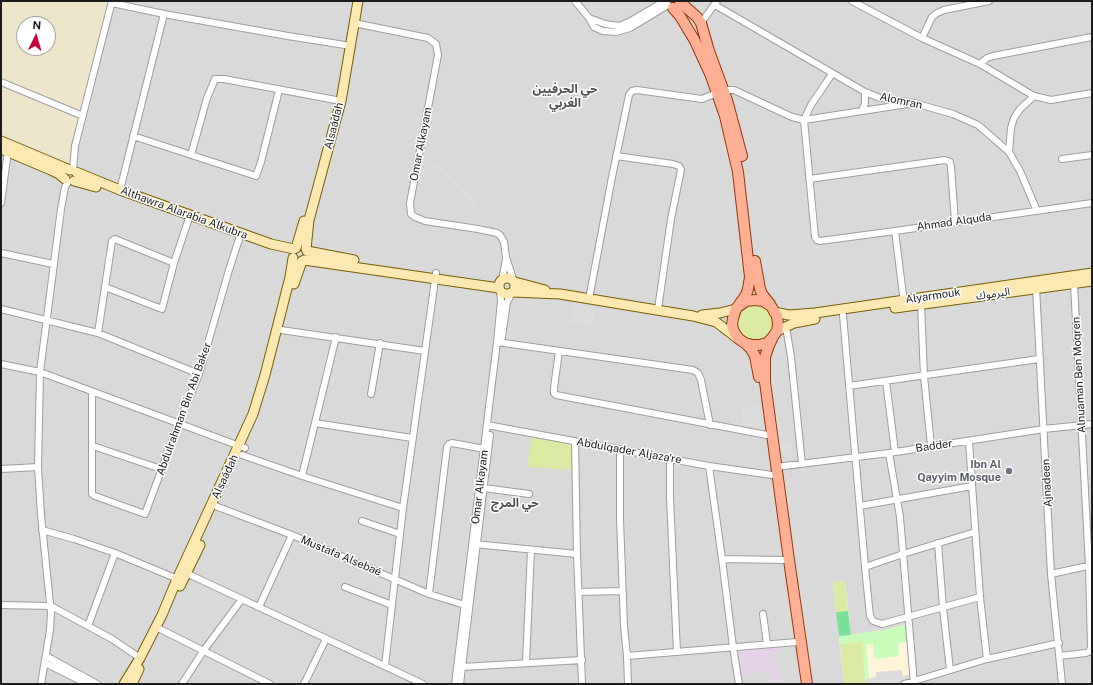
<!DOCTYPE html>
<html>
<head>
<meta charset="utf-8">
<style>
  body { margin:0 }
  #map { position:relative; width:1093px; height:685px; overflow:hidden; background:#eee5e1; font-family:"Public Sans",sans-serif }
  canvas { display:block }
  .frame { position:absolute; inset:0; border:2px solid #1c1c1c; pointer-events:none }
  .north { position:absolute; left:16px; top:16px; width:40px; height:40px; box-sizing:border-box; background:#fff; border:1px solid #a4a4a4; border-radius:50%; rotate:5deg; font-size:11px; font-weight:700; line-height:16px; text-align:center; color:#1c1c1c }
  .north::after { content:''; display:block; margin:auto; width:14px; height:18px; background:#c7003d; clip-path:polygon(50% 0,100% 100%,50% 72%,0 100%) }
</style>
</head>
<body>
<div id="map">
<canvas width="1093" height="685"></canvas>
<div class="frame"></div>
<div class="north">N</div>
</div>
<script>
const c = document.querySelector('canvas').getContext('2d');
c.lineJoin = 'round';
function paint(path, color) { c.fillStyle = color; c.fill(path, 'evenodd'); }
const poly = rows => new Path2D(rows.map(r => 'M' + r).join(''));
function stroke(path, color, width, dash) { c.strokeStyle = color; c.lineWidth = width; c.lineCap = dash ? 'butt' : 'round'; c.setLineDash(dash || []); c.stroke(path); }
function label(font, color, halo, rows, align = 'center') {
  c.font = font + ' "Public Sans","Noto Sans Arabic",sans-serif'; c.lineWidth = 3; c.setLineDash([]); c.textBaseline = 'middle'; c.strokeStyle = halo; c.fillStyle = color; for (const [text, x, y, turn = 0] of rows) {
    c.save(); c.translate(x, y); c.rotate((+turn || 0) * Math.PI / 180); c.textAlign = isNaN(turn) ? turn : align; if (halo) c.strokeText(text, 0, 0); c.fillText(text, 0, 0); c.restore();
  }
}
paint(poly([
  [115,1,1092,1,1092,684,1,684,1,134,68,162]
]), '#dad9d9');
paint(poly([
  [781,647,781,652,773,654,776,669,779,669,780,671,781,684,773,684,771,671,743,675,738,650]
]), '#e5d2e7');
paint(poly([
  [845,581,851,635,885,630,907,624,911,679,894,684,844,684,833,582]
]), '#fff3d8');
paint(poly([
  [1,1,115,1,68,163,1,134],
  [24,24,48,24,48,48,24,48]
]), '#eee6ca');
paint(poly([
  [757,302,773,313,774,326,771,332,767,337,761,339,755,340,744,337,739,332,737,327,737,315,745,305],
  [532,436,565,441,570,444,573,447,573,452,572,470,527,467],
  [845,581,848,611,836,612,833,582],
  [862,642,866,684,844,684,840,644]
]), '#dceba3');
paint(poly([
  [907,624,908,642,898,643,899,656,877,659,877,658,874,658,873,644,866,645,869,678,865,679,862,642,840,644,839,636,885,630]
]), '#c9fbba');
paint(poly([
  [848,611,851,635,839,636,836,612]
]), '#7ae19a');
paint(poly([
  [439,163,480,206,476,210,434,167],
  [572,303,595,306,593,327,571,323,572,316,570,316],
  [785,328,789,351,784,352,781,354,778,355,778,357,773,357,774,359,772,360,773,369,767,370,771,345],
  [758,405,760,421,758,426,754,427,743,425,741,408],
  [793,441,794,460,787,458,781,453,777,443],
  [902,670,902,676,910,675,911,679,894,684,866,684,865,679,876,677,876,672]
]), '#dcdcdc');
const street = poly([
  [575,1,589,18,594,27,603,31,616,32,630,28,668,5],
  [852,1,922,38,980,64,1034,96,1051,100,1092,93],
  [112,3,164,14,288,36,345,45],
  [715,5,865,92,880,98,914,103,953,114,978,125,1009,152,1020,171,1037,211],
  [589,18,605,24,619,26,629,22,665,1],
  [354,23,428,38,436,44,438,55,410,203,411,214,415,217,425,221,478,229,497,233,500,235,504,242,506,257,513,279],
  [701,23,717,1],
  [922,38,932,17,937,13,944,10,989,1],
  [980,64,987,58,993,56,1092,37],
  [832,74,811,105,804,120,815,237,817,240,820,241,895,231,1092,203],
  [1,82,83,116],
  [862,110,865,104,865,92],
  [133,136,256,176,261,162,279,90],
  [1009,152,1011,128,1014,118,1020,109,1034,96],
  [191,155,207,98,215,79,224,79,341,101],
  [616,156,673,164,679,166,681,170,671,219,658,309],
  [1062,159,1092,155],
  [73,170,75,146,112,1],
  [809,179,945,160,950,162,951,167,955,222],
  [120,190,164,14],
  [1,203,8,151],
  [895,231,904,303],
  [1,253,53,264],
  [502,280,506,259],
  [105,287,162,309,174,263,190,215],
  [1036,287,1051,574,1062,684],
  [589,299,612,177,629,95,632,91,637,90,702,99,724,90,734,90,792,117,804,120,914,103],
  [921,304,924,376,931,446],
  [1,309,98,333,199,374],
  [843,315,865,567,870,616,873,621,882,624,980,597],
  [786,327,791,357,802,464],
  [281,330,425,351],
  [98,333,112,241,115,239,174,263],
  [502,337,507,302,512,293],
  [497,342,693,370,698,373,701,380,710,425],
  [559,351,554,388,554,393,556,395,767,435],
  [1,364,40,372,245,448],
  [886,381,895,452],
  [849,386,1039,359],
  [92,392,92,494,95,496,145,514,179,423,199,374,229,270,241,233],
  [371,394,380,343],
  [315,423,412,438],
  [487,425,709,466,772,475],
  [575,441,577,554,582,684],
  [969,442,980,597,987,659],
  [93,446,161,469],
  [620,450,620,519,624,626,627,656,628,684],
  [889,453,900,517,914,684],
  [242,455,302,476,403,508],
  [670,458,670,497,677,652],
  [709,466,722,559,733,647,739,684],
  [776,467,889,453,1044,429,1092,424],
  [1,469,38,467],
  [302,476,336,337],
  [484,488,529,494],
  [212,504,218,507,292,535,429,594,468,606],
  [860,506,972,486],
  [362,521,400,534],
  [42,530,74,539,115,553,180,580],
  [938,543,943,608,950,670],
  [474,544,577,554],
  [722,559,784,560],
  [865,567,903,554,975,532],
  [184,572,423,684],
  [1051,574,1092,565],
  [345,587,392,605],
  [579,592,622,591],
  [429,594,447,447,449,444,452,443,485,449],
  [1,605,51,606,112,639,140,658],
  [259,607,292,535],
  [763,614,767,644],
  [88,626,115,553],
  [160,629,270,684],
  [46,656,97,684],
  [627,656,797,642],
  [1059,656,1086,653,1089,652,1091,647,1089,566,1074,284],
  [45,663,87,684],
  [526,663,531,550],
  [385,666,403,508,436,273],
  [462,667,582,660],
  [41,684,50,630,51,613,41,515,38,467,40,372,61,209,65,187,68,182],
  [182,684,204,650,242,599],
  [304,684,326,639],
  [455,684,497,342,501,301,500,291],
  [460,684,490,435],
  [904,684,987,659,1059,643]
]);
const secondary = poly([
  [1,141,70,170],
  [1,149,51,170,59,174,65,179],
  [76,172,120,190,271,244,294,249],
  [74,181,96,187],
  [296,248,304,221],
  [306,249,309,220,341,101,358,1],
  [307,251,354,260],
  [304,260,499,288],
  '499 286a8 8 0 1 1 16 0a8 8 0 1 1-16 0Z',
  [515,282,545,290],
  [294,284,302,261],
  [513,292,560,294,693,316,716,322,737,338],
  [895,308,1092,281],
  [774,312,789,315,815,313,1092,273],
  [702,315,720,313,736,309],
  [777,331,794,323,815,319],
  [180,586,200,545],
  [124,684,140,658,162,615,177,579,253,414,265,375,290,277,293,258],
  [132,684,139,669]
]);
const primary = poly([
  [680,2,697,17,701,23,709,51,727,100,742,156],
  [673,8,680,16,695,41,711,76,725,116,738,172,750,277,748,289,746,295,736,309,733,318,732,325,734,332,739,339,745,343,752,345,759,345,767,343,772,338,777,331,778,324,777,316,771,306,763,301,755,300,746,301,739,306],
  [755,261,760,289,762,294,770,304],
  [772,339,769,345,765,357,765,382,789,560,807,684],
  [745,343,751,349,755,356,759,377]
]);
stroke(street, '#9d9d9d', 8);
stroke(secondary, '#755e01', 11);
stroke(primary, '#933500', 12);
stroke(street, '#fff', 6);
stroke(secondary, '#fce9b1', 9);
stroke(primary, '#ffb094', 10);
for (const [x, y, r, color] of [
  [1009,471,4,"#6b7280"]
]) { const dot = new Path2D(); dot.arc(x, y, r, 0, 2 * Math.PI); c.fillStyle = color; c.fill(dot); stroke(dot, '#fff', 1.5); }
label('11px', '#1c1c1c', '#fff', [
  ["Alomran",901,101,12],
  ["Alsaádah",334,126,-76],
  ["Omar Alkayam",421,144,-79],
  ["Althawra Alarabia Alkubra",184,213,20],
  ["Ahmad Alquda",954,222,-8],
  ["اليرموك",993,294,-8],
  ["Alyarmouk",933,296,-8],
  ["Alnuaman Ben Moqren",1079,375,-93],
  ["Abdulrahman Bin Abi Baker",184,409,-70],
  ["Badder",934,446,-8],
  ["Abdulqader Aljaza're",629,451,10],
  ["Alsaádah",225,477,-65],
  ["Ajnadeen",1047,483,-93],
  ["Omar Alkayam",480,487,-83],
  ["Mustafa Alsebaé",341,556,23]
]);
label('bold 11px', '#5b616d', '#fff', [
  ["Ibn Al",1001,465],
  ["Qayyim Mosque",1001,478]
], 'right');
label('bold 12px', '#4f4f4f', '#fff', [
  ["حي الحرفيين",565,89],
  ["الغربي",565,103],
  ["حي المرج",515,503]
]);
</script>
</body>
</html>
